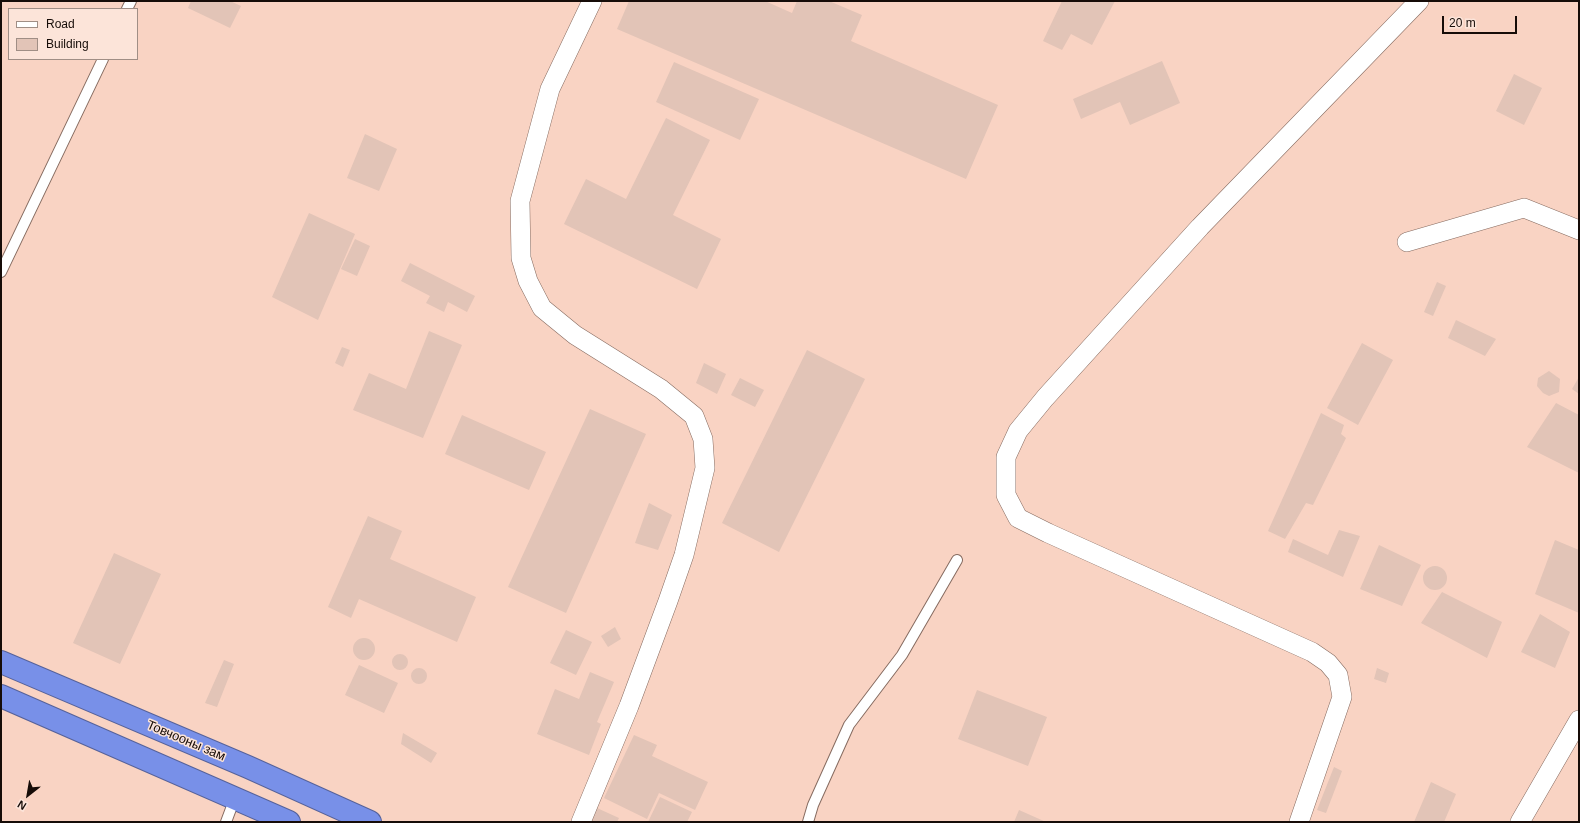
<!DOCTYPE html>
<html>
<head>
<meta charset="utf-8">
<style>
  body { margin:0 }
  #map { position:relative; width:1580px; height:823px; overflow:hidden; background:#fce4d9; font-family:Arial,sans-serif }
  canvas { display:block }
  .frame { position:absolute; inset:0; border:2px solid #160c08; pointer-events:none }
  .legend { position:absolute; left:8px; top:8px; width:130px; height:52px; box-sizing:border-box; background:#fce4d9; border:1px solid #a08e85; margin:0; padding:5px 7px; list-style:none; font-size:12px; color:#160c08 }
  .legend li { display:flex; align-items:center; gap:8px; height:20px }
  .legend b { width:20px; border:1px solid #a08e85 }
  .north { position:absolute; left:8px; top:775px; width:40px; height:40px; -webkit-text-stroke:3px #fce4d9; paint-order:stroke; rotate:211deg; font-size:11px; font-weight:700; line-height:16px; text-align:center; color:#160c08 }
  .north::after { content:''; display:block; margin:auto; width:14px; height:18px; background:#160c08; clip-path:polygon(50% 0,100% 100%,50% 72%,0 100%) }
  .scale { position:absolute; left:1442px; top:16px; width:75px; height:18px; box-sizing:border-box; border:2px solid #160c08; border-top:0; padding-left:5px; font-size:12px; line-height:14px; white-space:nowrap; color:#160c08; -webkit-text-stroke:3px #fce4d9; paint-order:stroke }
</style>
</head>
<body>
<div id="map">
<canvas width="1580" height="823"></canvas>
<div class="frame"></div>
<ul class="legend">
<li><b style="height:5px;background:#fff"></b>Road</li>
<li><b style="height:11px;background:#e2c4b7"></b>Building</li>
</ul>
<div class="north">N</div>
<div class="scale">20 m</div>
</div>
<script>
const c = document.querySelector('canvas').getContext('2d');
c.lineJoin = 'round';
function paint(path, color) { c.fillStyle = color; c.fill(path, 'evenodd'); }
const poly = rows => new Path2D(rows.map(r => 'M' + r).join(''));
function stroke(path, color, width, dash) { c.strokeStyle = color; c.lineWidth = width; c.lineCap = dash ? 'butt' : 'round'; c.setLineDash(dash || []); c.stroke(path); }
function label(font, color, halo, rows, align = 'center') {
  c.font = font + ' Arial,sans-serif'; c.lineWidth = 3; c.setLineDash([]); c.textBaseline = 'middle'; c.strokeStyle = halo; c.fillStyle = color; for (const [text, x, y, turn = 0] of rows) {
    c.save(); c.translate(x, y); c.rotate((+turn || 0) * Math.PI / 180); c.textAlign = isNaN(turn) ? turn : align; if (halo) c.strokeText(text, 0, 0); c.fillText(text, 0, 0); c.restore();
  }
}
paint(poly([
  [1,1,1579,1,1579,822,1,822],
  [9,9,137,9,137,59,9,59]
]), '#f9d3c3');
paint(poly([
  [191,1,230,1,241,6,230,28,188,8],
  [629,1,765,1,792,13,797,1,829,1,862,15,851,41,998,105,966,179,617,29],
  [1062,1,1115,1,1092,45,1071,34,1062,50,1043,41],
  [1162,61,1180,103,1130,125,1120,102,1081,119,1073,99],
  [674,62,759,99,740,140,656,102],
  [1514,74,1542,88,1524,125,1496,111],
  [666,118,710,140,673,215,721,239,697,289,564,224,586,179,626,199],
  [365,134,397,149,379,191,347,178],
  [309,213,355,234,318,320,272,297],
  [355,239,370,246,357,276,341,269],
  [410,263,475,296,467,312,448,302,444,312,426,303,430,296,401,281],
  [1437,282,1446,286,1433,316,1424,312],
  [1456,320,1496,339,1485,356,1448,338],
  [429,331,462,345,423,438,353,410,369,373,406,389],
  [1362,343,1393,360,1358,425,1327,408],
  [342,347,350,350,343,367,335,363],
  [807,350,865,379,779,552,722,523],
  [704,363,726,374,717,394,696,383],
  [1549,371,1560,379,1559,392,1549,396,1543,393,1537,386,1538,378],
  [1579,377,1579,394,1572,389],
  [740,378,764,390,755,407,731,395],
  [1556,403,1579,415,1579,473,1527,447],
  [590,409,646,434,566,613,508,587],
  [1321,413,1344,425,1341,434,1346,438,1313,505,1306,503,1285,539,1268,531],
  [462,415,546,452,529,490,445,454],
  [649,503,672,515,658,550,635,543],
  [368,516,402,531,390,559,476,597,457,642,359,599,351,618,328,607],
  [1339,530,1360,536,1343,577,1288,552,1293,539,1328,555],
  [1555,540,1579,550,1579,613,1535,594],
  [1379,545,1421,565,1402,606,1360,589],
  [114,553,161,574,120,664,73,643],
  '1423 578a12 12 0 1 1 24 0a12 12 0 1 1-24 0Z',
  [1442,592,1502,622,1487,658,1421,623],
  [1540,614,1570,632,1555,668,1521,652],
  [615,627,621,639,608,647,601,636],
  [566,630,592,642,576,675,550,663],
  '353 649a11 11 0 1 1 22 0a11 11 0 1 1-22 0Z',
  '392 662a8 8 0 1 1 16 0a8 8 0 1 1-16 0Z',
  [224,660,234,664,217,707,205,703],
  [359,665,398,683,384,713,345,695],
  '411 676a8 8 0 1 1 16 0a8 8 0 1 1-16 0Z',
  [1377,668,1389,673,1386,683,1374,679],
  [590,672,614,682,597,722,601,724,589,755,537,734,555,689,579,699],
  [977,690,1047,717,1028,766,958,739],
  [403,733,437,753,431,763,401,744],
  [634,735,657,745,652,756,708,782,695,810,659,793,647,819,604,798],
  [1334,767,1342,771,1326,813,1317,810],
  [1431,782,1456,794,1444,822,1414,822],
  [660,797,692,812,687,822,648,822],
  [597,808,619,818,617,822,591,822],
  [1019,810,1046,822,1014,822]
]), '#e2c4b7');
const lane = poly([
  [127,9,131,1],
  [1,272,103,59],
  [226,822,235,798],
  [808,822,813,805,849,725,902,655,957,560]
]);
const street = poly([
  [1407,242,1524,208,1579,230],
  [581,822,629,706,668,601,684,555,705,468,703,439,694,416,661,389,575,335,542,308,528,281,521,258,520,201,550,89,592,1],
  [1299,822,1342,697,1338,675,1328,663,1312,652,1048,533,1018,518,1006,495,1006,457,1018,431,1045,398,1200,227,1419,1],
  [1520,822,1579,720]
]);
const highway = poly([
  [1,662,248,767,370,822],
  [1,696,289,822]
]);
stroke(lane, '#866b60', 12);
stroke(street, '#866b60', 20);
stroke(highway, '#56629a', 24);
stroke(lane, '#fff', 10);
stroke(street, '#fff', 19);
stroke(highway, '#7890e8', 22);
label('13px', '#160c08', '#fce4d9', [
  ["Товчооны зам",186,741,23]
]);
</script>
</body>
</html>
